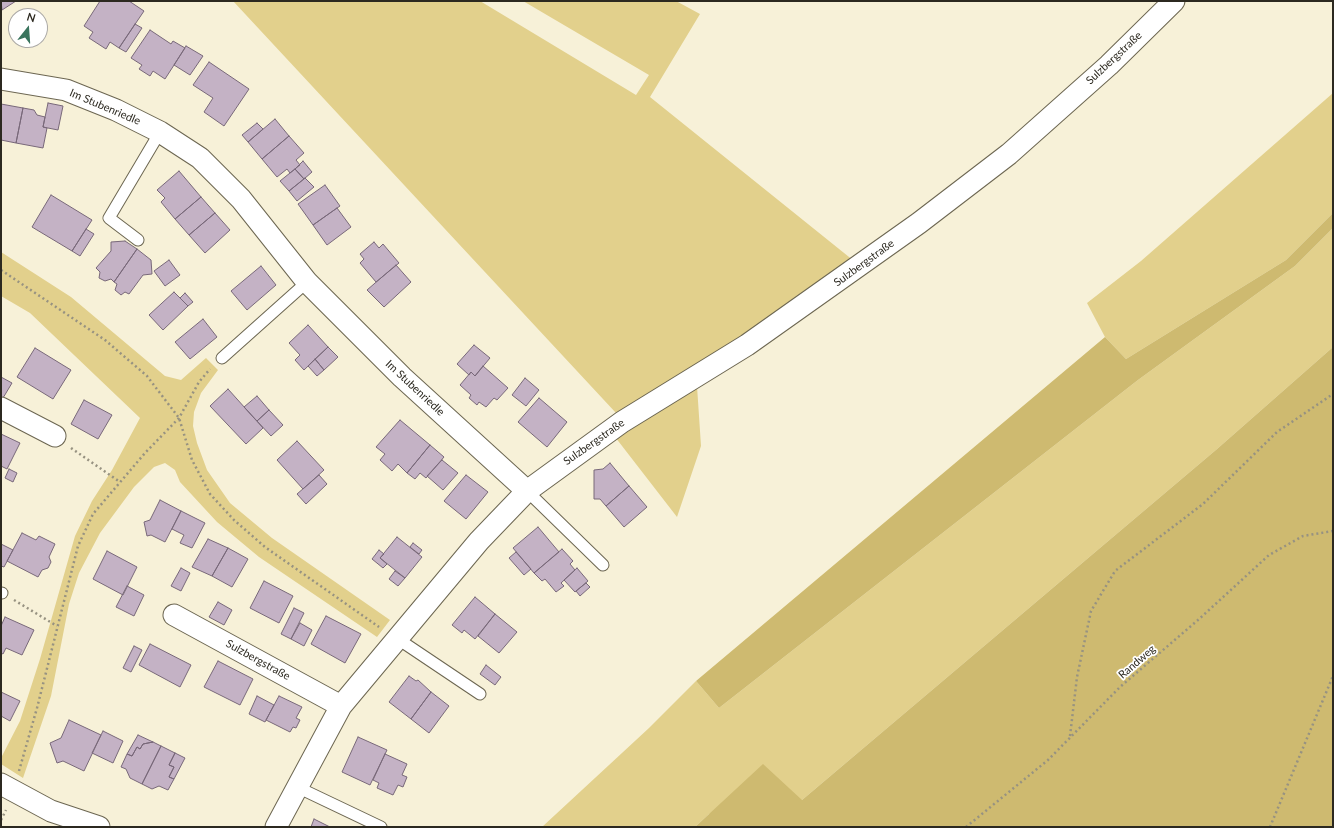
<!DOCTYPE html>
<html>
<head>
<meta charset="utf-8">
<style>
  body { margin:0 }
  #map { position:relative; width:1334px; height:828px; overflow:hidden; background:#f7f1d8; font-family:Lato,sans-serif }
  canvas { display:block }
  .frame { position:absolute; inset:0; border:2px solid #2c2920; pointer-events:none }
  .north { position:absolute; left:8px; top:8px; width:40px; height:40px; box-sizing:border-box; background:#fff; border:1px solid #aba9a6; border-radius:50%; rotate:17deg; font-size:11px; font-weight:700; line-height:16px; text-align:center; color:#2c2920 }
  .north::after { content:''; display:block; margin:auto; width:14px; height:18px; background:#39745d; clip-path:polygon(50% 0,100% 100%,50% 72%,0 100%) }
</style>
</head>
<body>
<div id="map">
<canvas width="1334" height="828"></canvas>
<div class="frame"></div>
<div class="north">N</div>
</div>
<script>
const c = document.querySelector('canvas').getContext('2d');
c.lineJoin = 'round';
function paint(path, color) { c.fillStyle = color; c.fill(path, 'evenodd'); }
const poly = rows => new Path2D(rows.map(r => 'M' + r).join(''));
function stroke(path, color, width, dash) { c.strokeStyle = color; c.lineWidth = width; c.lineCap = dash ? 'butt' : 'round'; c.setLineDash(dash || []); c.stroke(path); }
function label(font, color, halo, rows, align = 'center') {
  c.font = font + ' Lato,sans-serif'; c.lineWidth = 3.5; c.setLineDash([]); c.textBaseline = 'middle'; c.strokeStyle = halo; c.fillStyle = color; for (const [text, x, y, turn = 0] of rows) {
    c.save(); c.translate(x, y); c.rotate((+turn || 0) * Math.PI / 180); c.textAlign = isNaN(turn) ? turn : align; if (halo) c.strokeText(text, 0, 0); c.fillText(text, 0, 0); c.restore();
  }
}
paint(poly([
  [233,1,480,1,636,95,649,75,523,1,676,1,700,14,650,97,854,261,749,336,616,413],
  [1333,93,1333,213,1286,260,1126,359,1105,337,1087,303,1141,261],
  [1333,228,1333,347,1217,449,802,800,709,814,695,827,542,827,649,728,696,681,719,708,1138,380,1295,266],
  [1,252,71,297,165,376,181,380,206,358,218,370,201,393,194,412,193,426,197,443,207,470,230,503,272,538,390,620,377,637,259,557,217,522,180,482,175,470,165,463,154,467,134,487,100,533,79,573,69,604,51,696,23,778,1,764,1,758,20,721,40,659,75,536,92,501,112,470,140,418,30,313,1,296],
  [697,386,701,446,677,517,612,433]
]), '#e2d08c');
paint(poly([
  [1333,213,1333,228,1295,266,1138,380,719,708,696,681,1105,337,1126,359,1286,260],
  [1333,347,1333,827,695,827,763,764,802,800,1217,449]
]), '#ceba70');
const building = poly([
  [1,1,16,1,2,10,1,1],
  [100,1,129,1,144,11,119,48,110,42,106,49,89,38,93,32,84,26,100,1],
  [135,24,142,28,126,52,119,48,135,24],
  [150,30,171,44,173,41,185,48,165,79,153,71,150,76,139,69,142,65,131,58,150,30],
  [186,46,203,56,190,75,174,65,186,46],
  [209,62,249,89,224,126,204,112,213,98,193,85,209,62],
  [48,103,63,106,58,130,43,127,48,103],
  [1,104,23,108,16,143,1,140,1,104],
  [23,108,34,110,37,115,45,117,43,127,47,128,43,148,16,143,23,108],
  [275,119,289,136,262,159,248,142,275,119],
  [257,123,263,129,248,142,242,135,257,123],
  [289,136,304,153,296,160,300,165,290,173,287,169,277,177,262,159,289,136],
  [303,161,312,172,304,179,295,169,303,161],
  [295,169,304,179,289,191,280,181,295,169],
  [179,171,201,197,175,219,161,202,165,198,157,190,179,171],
  [305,178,314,187,297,201,289,191,305,178],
  [325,185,340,206,313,225,298,204,325,185],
  [51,195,92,220,72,251,32,227,51,195],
  [201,197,215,213,189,235,175,219,201,197],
  [337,208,351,227,327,245,313,225,337,208],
  [215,213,230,230,205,253,189,235,215,213],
  [86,229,94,234,80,256,72,251,86,229],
  [125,241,137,249,114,282,111,279,105,281,99,278,100,272,96,268,111,251,111,242,125,241],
  [374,242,379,248,383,244,399,263,376,282,360,263,364,259,360,254,374,242],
  [137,249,151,260,152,274,143,275,129,294,125,292,121,295,115,290,117,284,114,282,137,249],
  [169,260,180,275,165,286,154,271,169,260],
  [396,265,411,282,384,307,367,290,396,265],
  [261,266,276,285,247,310,231,291,261,266],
  [174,292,188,306,163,330,149,315,174,292],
  [185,293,193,302,188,306,180,298,185,293],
  [203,319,217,337,190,359,175,342,203,319],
  [308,325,328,347,304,370,295,360,300,355,289,343,308,325],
  [474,345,490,358,475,376,471,372,469,375,457,364,474,345],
  [328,347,338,357,324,370,315,359,328,347],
  [35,348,71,370,53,399,17,377,35,348],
  [315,359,324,370,317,376,308,366,315,359],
  [483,366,508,388,497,400,494,398,486,407,479,402,477,405,469,398,471,395,460,385,471,372,475,376,483,366],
  [1,377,12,383,3,398,1,397,1,377],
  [525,378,539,390,526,406,512,395,525,378],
  [228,389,263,428,246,444,210,406,228,389],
  [257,396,269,410,257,421,244,407,257,396],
  [539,398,567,422,547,447,518,422,539,398],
  [84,400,112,415,98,439,71,424,84,400],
  [269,410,283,425,271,436,257,421,269,410],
  [400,420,430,445,407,473,398,464,392,471,380,460,385,454,376,447,400,420],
  [1,434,20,443,7,469,1,466,1,434],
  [297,441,324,470,303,489,277,460,297,441],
  [430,445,444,457,426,478,420,473,415,479,407,473,430,445],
  [442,460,458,473,443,490,427,476,442,460],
  [610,463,629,486,606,506,600,499,594,499,594,470,603,469,610,463],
  [9,469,17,473,13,482,5,478,9,469],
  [319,475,327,484,306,504,297,494,319,475],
  [466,475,488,492,466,519,444,501,466,475],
  [629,486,647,507,624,527,606,506,629,486],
  [160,500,181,511,165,542,151,535,147,536,144,522,150,520,160,500],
  [181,511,205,523,192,548,180,543,184,535,172,529,181,511],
  [538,527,559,552,534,573,513,548,538,527],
  [22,533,36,540,39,536,55,544,49,557,51,562,48,568,42,570,38,577,7,561,22,533],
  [397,537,422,557,405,578,380,558,397,537],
  [208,539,228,548,212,576,192,567,208,539],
  [413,543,422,550,419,554,410,547,413,543],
  [1,544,13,550,4,567,1,566,1,544],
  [228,548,248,559,232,587,212,576,228,548],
  [562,549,573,561,570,564,575,570,561,583,564,586,556,592,545,579,542,581,534,573,562,549],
  [379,550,384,554,380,558,387,564,383,568,372,559,379,550],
  [107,551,137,567,123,595,93,579,107,551],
  [516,552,531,569,524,575,509,558,516,552],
  [181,568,190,573,181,591,171,586,181,568],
  [577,568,588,581,575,592,564,580,577,568],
  [395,571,405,578,398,586,389,579,395,571],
  [264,581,293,596,279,623,250,608,264,581],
  [586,583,590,587,580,596,576,591,586,583],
  [127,586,144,595,134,616,116,607,127,586],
  [475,597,495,614,475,639,464,630,462,633,452,625,475,597],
  [218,602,232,610,224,625,209,617,218,602],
  [294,608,304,613,291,639,281,634,294,608],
  [495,614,517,632,499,653,478,636,495,614],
  [326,616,361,634,345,663,311,644,326,616],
  [5,617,34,630,22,655,6,648,3,654,1,653,1,626,5,617],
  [300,623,312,630,304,646,291,639,300,623],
  [150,644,191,665,180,687,139,665,150,644],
  [134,646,142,650,131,672,123,668,134,646],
  [218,661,253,679,240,705,204,687,218,661],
  [486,665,501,677,495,685,480,674,486,665],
  [409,676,416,681,418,680,431,692,411,719,389,702,409,676],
  [1,692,20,701,10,721,1,716,1,692],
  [431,692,449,706,429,733,411,719,431,692],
  [257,696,274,705,265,722,249,714,257,696],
  [279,696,302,707,296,718,300,720,296,728,293,727,290,732,266,720,279,696],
  [69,720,101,735,84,771,63,761,57,763,50,743,61,738,69,720],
  [103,731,123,741,113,763,92,753,103,731],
  [138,735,153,742,143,744,140,749,137,747,132,756,127,754,138,735],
  [358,737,387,750,370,785,342,772,358,737],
  [153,742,161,746,142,784,130,778,126,769,121,767,127,754,132,756,137,747,140,749,143,744,153,742],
  [161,746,175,753,169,765,174,767,169,777,174,779,168,790,159,786,152,789,142,784,161,746],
  [175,753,185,758,174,779,169,777,174,767,169,765,175,753],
  [385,754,407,764,402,775,407,777,403,787,398,785,393,795,377,788,379,783,373,780,385,754],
  [314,819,330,827,311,827,314,819]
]);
paint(building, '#c4b2c5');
stroke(building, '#786879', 1);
const lane = poly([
  [138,240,109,218,160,132],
  [222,358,307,282],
  [527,491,603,565],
  [1,593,2,593],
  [398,639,480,694],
  [297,787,381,827]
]);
const street = poly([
  [1,79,66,90,116,110,160,132,200,158,241,199,307,282,402,377,527,491],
  [1,408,55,436],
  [174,615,341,706],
  [1,784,51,811,99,827],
  [276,827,341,706,479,541,527,491,622,422,747,345,919,223,1009,154,1109,65,1174,1]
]);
stroke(lane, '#6c6651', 13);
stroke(street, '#6c6651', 23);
stroke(poly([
  [1,270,105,340,147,376,179,418,192,460,210,494,234,520,265,547,379,627],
  [71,448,120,482],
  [14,600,57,626],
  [1070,736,1077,677,1091,611,1115,571,1203,504,1277,432,1333,394],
  [19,771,37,708,78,546,93,514,145,453,179,418,199,382,210,369],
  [1,820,6,810],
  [966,827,1048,760,1120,687,1198,620,1269,555,1303,536,1333,531],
  [1270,827,1333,676]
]), '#979281', 2.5, [2, 3]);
stroke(lane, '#fff', 11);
stroke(street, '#fff', 21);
label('11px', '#2c2920', '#fff', [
  ["Sulzbergstraße",1114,58,-43],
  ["Im Stubenriedle",105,107,23],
  ["Sulzbergstraße",864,263,-36],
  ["Im Stubenriedle",415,388,43],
  ["Sulzbergstraße",594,442,-35],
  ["Sulzbergstraße",258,660,29],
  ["Randweg",1137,662,-41]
]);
</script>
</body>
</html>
